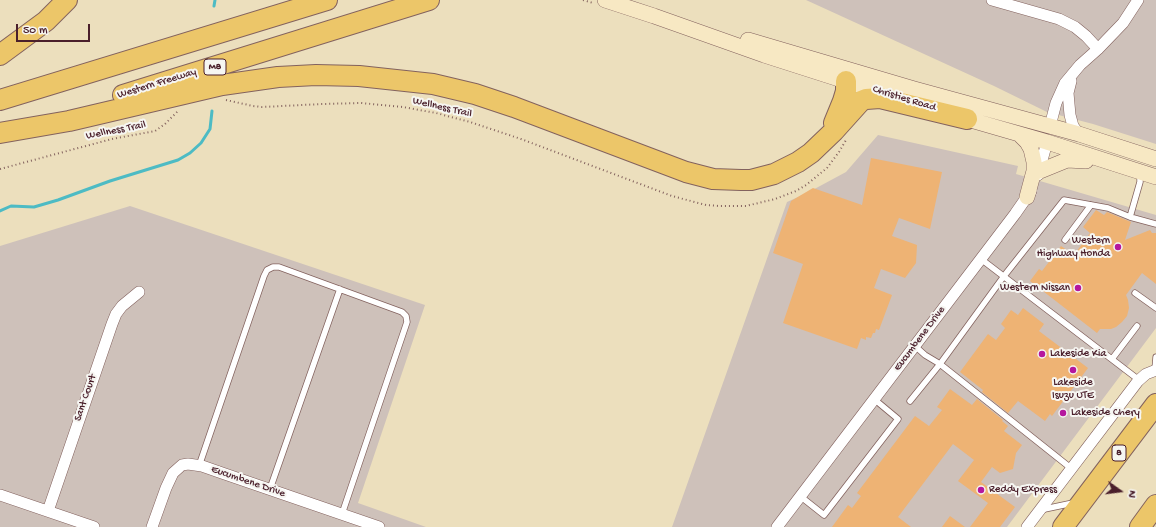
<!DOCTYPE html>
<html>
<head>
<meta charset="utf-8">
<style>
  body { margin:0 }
  #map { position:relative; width:1156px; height:527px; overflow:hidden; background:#ecdfbd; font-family:"Gochi Hand",sans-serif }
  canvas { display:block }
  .north { position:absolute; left:1100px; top:471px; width:40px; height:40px; -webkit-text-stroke:3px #f6f6f2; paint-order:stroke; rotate:104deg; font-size:11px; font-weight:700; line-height:16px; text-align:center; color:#4a1f2b }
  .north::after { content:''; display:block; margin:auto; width:14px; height:18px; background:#4a1f2b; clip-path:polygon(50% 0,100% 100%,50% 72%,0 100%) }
  .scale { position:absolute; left:16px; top:24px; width:74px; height:18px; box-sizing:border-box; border:2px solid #4a1f2b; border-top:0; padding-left:5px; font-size:12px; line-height:14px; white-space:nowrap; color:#4a1f2b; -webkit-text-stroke:3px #f6f6f2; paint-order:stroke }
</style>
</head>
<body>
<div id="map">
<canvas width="1156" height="527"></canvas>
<div class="north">N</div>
<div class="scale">50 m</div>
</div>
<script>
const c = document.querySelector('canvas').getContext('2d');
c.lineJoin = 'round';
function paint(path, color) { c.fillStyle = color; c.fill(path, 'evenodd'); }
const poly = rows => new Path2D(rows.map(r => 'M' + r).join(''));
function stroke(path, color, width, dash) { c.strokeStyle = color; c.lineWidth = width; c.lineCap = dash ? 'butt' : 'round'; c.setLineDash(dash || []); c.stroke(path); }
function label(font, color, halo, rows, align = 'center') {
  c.font = font + ' "Gochi Hand",sans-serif'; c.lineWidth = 4; c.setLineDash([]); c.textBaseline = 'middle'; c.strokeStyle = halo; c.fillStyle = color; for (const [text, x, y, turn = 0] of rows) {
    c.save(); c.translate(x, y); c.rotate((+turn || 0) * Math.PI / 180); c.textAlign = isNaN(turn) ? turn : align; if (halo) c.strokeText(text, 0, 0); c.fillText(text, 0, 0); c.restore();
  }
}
paint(poly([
  [806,0,1156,0,1156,144,1093,124,1047,112,994,86],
  [878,135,1018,166,1016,174,1156,215,1156,328,1007,527,672,527,787,202,807,193,846,172],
  [130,206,425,305,358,503,426,527,0,527,0,246]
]), '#cec1ba');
stroke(poly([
  [214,6,215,0],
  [0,211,11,206,34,207,58,200,110,181,178,160,190,153,201,143,210,129,212,111]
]), '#4dbbc4', 3);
paint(poly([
  [871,158,942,172,930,229,899,218,892,236,917,245,916,263,905,278,881,269,874,288,892,295,879,330,876,329,875,333,873,333,871,338,866,337,866,340,861,338,857,349,783,323,803,264,773,253,791,201,813,188,862,205],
  [1096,210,1104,215,1107,212,1131,222,1125,240,1150,230,1152,233,1156,233,1156,284,1142,273,1126,295,1128,300,1129,308,1127,316,1122,322,1116,327,1111,329,1100,329,1097,333,1030,281,1039,269,1042,271,1061,246,1074,255,1090,233,1083,227],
  [1023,308,1044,324,1039,331,1088,368,1052,416,1050,414,1045,421,1018,401,1008,413,982,392,983,390,960,372,988,334,996,340,1005,328,1001,324,1011,310,1018,315],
  [950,389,972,405,977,399,1003,420,1002,421,1008,426,1004,431,1022,445,1016,453,1013,469,1000,473,992,467,981,482,1015,507,1000,527,970,527,988,503,958,481,974,460,953,444,898,517,911,527,832,527,848,505,852,508,861,496,857,493,915,416,929,426,942,410,937,407],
  [950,516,965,527,942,527]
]), '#eeb374');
const lane = poly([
  [1130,217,1140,182,1140,172],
  [1065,240,1091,205],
  [981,259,1139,380],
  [1135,293,1156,308],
  [915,346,925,355,940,364,1072,469],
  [1112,359,1137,326],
  [1155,370,1156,357],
  [910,401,940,364,1004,276,1064,200,1108,208,1130,217,1156,224],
  [199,466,264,276,267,270,273,267,279,267,402,312,406,316,407,322,342,514],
  [270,489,340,289],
  [800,496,824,515,898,419,874,399],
  [1040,510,1073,503]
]);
const street = poly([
  [992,0,1059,19,1075,27,1086,36,1098,49],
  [1071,81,1068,93,1070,115,1073,126,1079,134],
  [1050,126,1056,103,1065,83,1080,65,1098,49,1123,23,1138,0],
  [1038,175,1047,142],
  [0,495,94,527],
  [48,511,112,324,116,314,122,306,139,292],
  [152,527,166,488,173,473,182,465,188,464,202,466,222,473,379,527],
  [777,527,1015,214,1031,191],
  [1027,527,1138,381,1146,374,1156,370]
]);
const secondary = poly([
  [605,0,654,16,764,55,889,95],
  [748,40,914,89,1079,134,1156,159],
  [957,116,1047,142,1156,177],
  [1019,134,1027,142,1031,149,1034,162,1034,171,1027,197],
  [1040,171,1067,160,1086,161]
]);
const highway = poly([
  [0,55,46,21,67,0],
  [123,95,429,0],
  [0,100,327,0],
  [834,123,843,101,846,91,846,81],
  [0,133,69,121,222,85,278,77,316,75,359,76,433,84,475,94,514,107,686,172,713,179,741,180,751,180,774,174,798,162,811,153,834,131,861,101,866,99,880,98,967,119],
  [1063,527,1156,404],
  [1140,527,1156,505]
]);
stroke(lane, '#83625e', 7);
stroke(street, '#83625e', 12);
stroke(secondary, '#83625e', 16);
stroke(highway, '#83625e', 22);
stroke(poly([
  [583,0,593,3],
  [226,100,253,106,262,107,322,104,361,103,403,107,436,113,470,122,521,139,672,196,706,205,719,206,746,206,775,199,796,191,806,185,827,168,839,152,846,140],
  [0,169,112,139,155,131,165,124,178,111]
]), '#83625e', 2, [1, 3]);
stroke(lane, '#fff', 5.5);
stroke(street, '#fff', 11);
stroke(secondary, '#f7e8c3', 15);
stroke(highway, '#ecc669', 20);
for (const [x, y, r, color] of [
  [1118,247,4,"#b5179e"],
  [1078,288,4,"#b5179e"],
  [1042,354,4,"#b5179e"],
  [1073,370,4,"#b5179e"],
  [1063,413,4,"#b5179e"],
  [981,490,4,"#b5179e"]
]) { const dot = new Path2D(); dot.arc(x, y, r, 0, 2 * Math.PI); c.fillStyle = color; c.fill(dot); stroke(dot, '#f6f6f2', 1.5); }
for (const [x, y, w] of [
  [215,67,22],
  [1119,453,14]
]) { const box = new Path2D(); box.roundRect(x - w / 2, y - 8, w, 16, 3); c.fillStyle = '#f6f6f2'; c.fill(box); stroke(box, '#4a1f2b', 1); }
label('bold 10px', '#4a1f2b', null, [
  ["M8",215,67],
  ["8",1119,453]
]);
label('11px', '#4a1f2b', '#f6f6f2', [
  ["Western Freeway",157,84,-17],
  ["Christies Road",904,99,17],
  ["Wellness Trail",442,108,13],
  ["Wellness Trail",116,131,-11],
  ["Eucumbene Drive",920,339,-53],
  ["Sant Court",86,398,-71],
  ["Eucumbene Drive",248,482,19]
]);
label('11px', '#4a1f2b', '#f6f6f2', [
  ["Western",1110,241,"right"],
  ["Highway Honda",1110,254,"right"],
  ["Western Nissan",1070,288,"right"],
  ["Lakeside Kia",1050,354],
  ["Lakeside",1073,383,"center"],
  ["Isuzu UTE",1073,396,"center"],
  ["Lakeside Chery",1071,413],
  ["Reddy Express",989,490]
], 'left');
</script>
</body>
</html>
